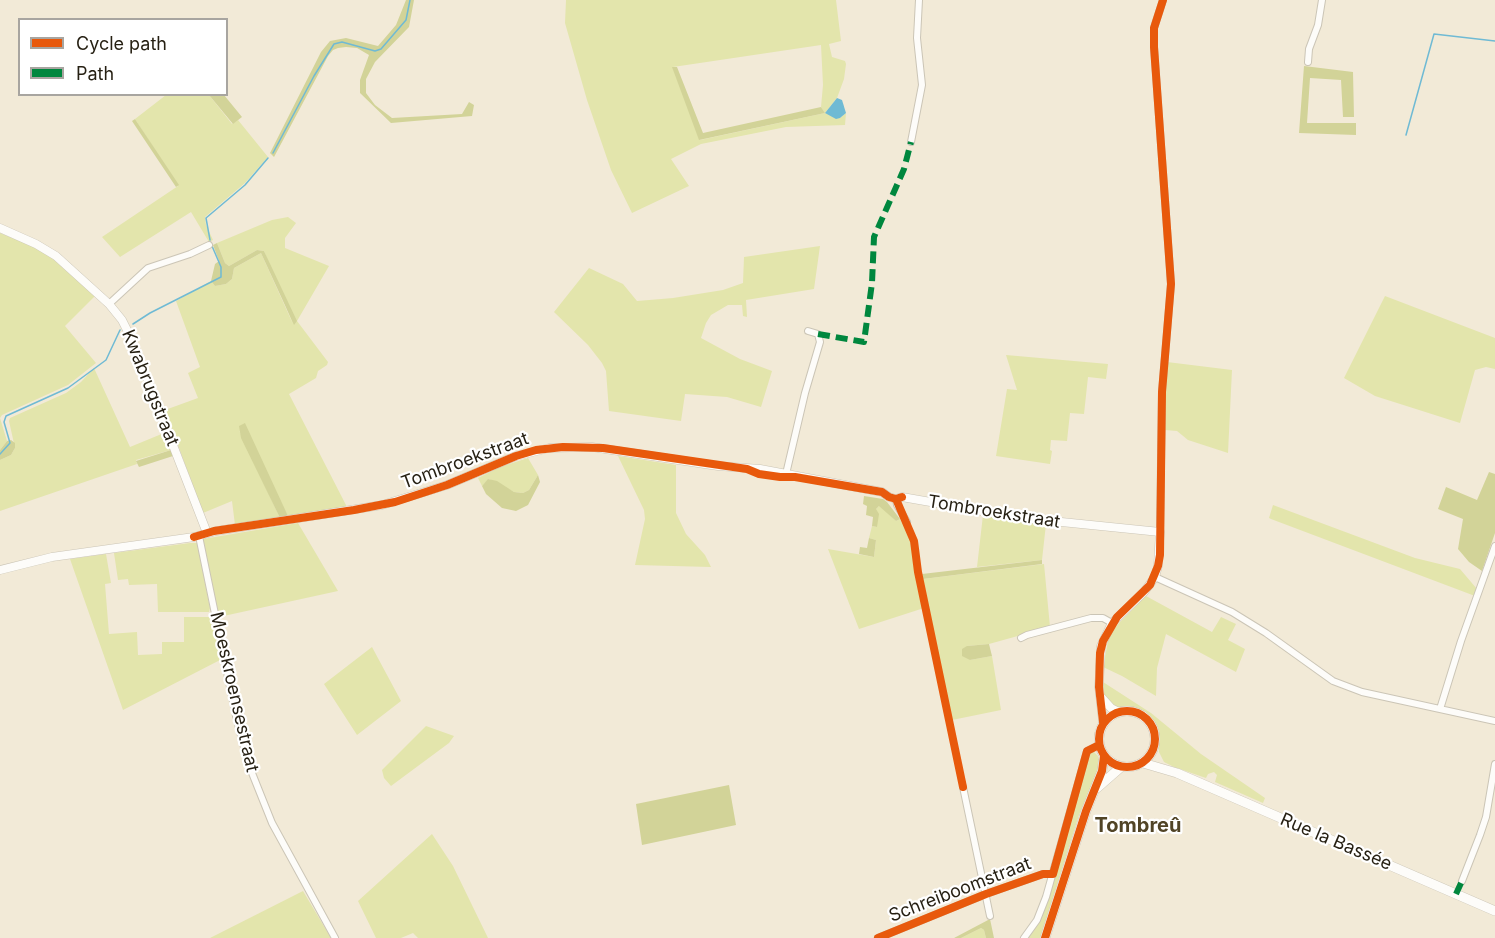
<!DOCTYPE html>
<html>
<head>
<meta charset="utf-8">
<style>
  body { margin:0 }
  #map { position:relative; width:1495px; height:938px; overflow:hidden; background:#f2ead7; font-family:Inter,sans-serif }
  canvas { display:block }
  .legend { position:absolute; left:18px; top:18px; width:210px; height:78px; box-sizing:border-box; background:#fff; border:2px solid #a8a5a0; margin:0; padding:8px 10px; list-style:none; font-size:18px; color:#251f12 }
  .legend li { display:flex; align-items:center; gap:12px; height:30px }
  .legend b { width:30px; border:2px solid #a8a5a0 }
</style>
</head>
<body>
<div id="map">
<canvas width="1495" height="938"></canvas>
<ul class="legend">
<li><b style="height:8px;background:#e8590c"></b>Cycle path</li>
<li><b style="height:8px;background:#00873e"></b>Path</li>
</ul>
</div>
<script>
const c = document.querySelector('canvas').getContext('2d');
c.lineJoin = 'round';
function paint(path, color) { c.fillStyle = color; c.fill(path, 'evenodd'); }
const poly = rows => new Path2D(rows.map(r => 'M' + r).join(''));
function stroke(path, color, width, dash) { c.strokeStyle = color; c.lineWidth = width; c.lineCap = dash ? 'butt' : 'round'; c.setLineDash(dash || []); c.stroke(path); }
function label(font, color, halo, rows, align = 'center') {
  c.font = font + ' Inter,sans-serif'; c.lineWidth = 4.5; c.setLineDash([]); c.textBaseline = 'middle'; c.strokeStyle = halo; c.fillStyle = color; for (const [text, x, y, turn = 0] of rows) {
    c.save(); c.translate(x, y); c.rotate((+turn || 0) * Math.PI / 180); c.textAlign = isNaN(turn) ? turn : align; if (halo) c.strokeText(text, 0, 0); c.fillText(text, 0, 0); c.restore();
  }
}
paint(poly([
  [566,0,836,0,841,41,829,44,832,57,845,61,846,64,844,79,837,98,825,113,840,118,846,113,845,125,786,127,701,144,671,159,689,186,632,213,611,170,587,100,565,23],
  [821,45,823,85,821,107,825,113,700,140,673,67],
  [166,95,209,95,232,124,238,120,268,157,245,183,205,217,206,225,213,240,209,242,191,212,120,257,102,237,178,186,135,119],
  [288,217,296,223,285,238,285,248,329,266,297,321,328,362,327,365,318,371,316,378,289,394,347,507,288,516,239,430,280,518,235,525,232,501,203,513,165,410,198,398,188,373,200,367,176,301,211,281,215,286,226,284,232,279,234,268,261,253,293,324,264,251,257,250,229,266,225,263,217,243,272,220],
  [0,233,38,248,50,256,95,296,65,326,96,363,68,385,2,415,0,418,7,441,0,450],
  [820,246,814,289,746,300,747,317,743,316,742,305,728,305,711,315,706,323,701,338,740,359,772,371,761,407,727,397,685,394,681,421,609,411,606,371,602,363,588,345,554,312,589,268,623,284,637,301,673,298,723,290,743,283,744,257],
  [1385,296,1495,338,1495,369,1486,367,1475,370,1460,423,1375,396,1344,378],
  [1006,355,1108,364,1106,379,1088,377,1084,414,1070,413,1067,441,1051,440,1050,450,1052,451,1050,464,996,456,1007,389,1017,390],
  [1167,362,1232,370,1228,453,1188,440,1177,431,1165,430],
  [94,368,130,447,164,433,171,450,136,460,137,464,0,511,0,460,11,455,15,448,9,421,10,418,66,393,81,382],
  [618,456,676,465,676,513,686,534,705,555,711,567,635,565,645,519,644,510],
  [528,458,538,475,529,490,523,493,514,492,489,479,482,486,478,478,500,467],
  [880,505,896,521,900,519,902,523,906,522,910,531,907,533,913,544,924,608,859,629,828,549,874,557,876,540,869,538,872,526,877,527,876,509],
  [1273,505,1415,558,1460,569,1477,589,1475,596,1271,519,1269,518],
  [983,515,1046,524,1042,560,977,567],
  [298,523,338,591,219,617,203,539],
  [190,543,197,543,198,547,210,608,209,612,158,612,157,584,129,585,128,579,118,580,114,553],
  [106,554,111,583,105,584,109,634,137,632,138,655,162,654,162,642,184,642,184,617,212,617,222,659,123,710,70,559],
  [1044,564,1050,627,989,644,967,646,970,660,992,656,1001,710,952,720,923,579],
  [1146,596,1212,632,1221,617,1236,624,1228,640,1245,649,1236,672,1166,634,1157,668,1156,696,1122,676,1103,667,1109,636,1119,623],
  [372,647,401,701,357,735,324,684],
  [1103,682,1151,713,1201,754,1265,798,1263,803,1215,782,1217,775,1214,772,1208,774,1206,778,1174,767,1164,762,1159,752,1158,733,1152,719,1141,711,1129,708,1118,708,1108,703,1102,692],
  [426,726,454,736,449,743,391,786,384,778,382,770],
  [1093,751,1098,756,1100,766,1079,815,1040,938,1027,938,1036,926,1088,754],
  [432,834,453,866,488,938,418,938,413,933,401,938,376,938,358,901],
  [303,891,331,938,210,938],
  [981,928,984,930,986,938,961,938]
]), '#e3e5ac');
paint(poly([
  [406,0,414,0,409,27,375,62,366,79,366,93,375,105,392,118,462,114,469,102,474,105,472,116,391,123,360,93,360,80,369,55,357,48,346,47,338,48,333,50,328,56,274,157,270,153,321,52,330,41,346,38,378,46,396,25],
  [1304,66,1353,72,1354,117,1343,117,1341,80,1310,78,1307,123,1356,123,1356,135,1299,133],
  [672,67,677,67,703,133,821,107,825,113,699,140],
  [209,95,224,95,242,117,233,124],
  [135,119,179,185,176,187,132,121],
  [217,243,225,263,229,266,257,250,264,251,297,321,294,325,261,253,234,268,232,279,226,284,215,286,211,281,215,264,219,261,213,245],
  [245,423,288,516,280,518,241,438,239,426],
  [11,440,15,443,15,448,11,455,0,460,0,450,7,441],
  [171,450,173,456,139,467,136,461],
  [1489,472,1495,474,1495,533,1482,571,1469,562,1458,549,1463,519,1438,509,1446,487,1477,500],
  [538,475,540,482,528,505,516,511,502,508,486,494,482,486,488,479,497,481,514,492,523,493,529,490],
  [864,496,883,499,887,502,900,519,896,521,879,506,876,509,879,514,877,527,872,526,873,517,866,515,867,506,863,504],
  [869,538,876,540,874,557,859,554,860,547,867,548],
  [1042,560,1042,564,923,579,922,574],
  [989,644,992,656,970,660,962,656,962,649,967,646],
  [729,785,736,825,642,845,636,804],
  [990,919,994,938,986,938,984,930,981,928,961,938,954,938]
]), '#d2d398');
paint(poly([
  [837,98,842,100,846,113,840,118,836,119,825,113]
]), '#6fbad4');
stroke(poly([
  [1406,135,1434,34,1495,41],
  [273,153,314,76,334,44,342,42,375,51,381,49,406,20,410,0],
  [210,240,206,218,245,185,268,158],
  [133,324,150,313,221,277,221,267,212,246],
  [0,454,10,443,4,422,6,416,68,388,106,360,120,330]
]), '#6fbad4', 1.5);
const minor = poly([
  [1308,62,1309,49,1318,25,1322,0],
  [911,142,922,85,917,38,919,0],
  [109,304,148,268,190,254,209,245],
  [786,474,805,393,820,342,818,334,808,331],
  [896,499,897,505,907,522],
  [1160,532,1162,392,1171,284,1154,47,1154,28,1163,0],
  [199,536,236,716,248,763,272,823,335,938],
  [1155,577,1232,612,1266,633,1333,681,1362,692,1495,721],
  [1021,638,1027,635,1091,618,1103,618,1112,623],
  [1440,709,1461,641,1495,546],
  [963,787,990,916],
  [1462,881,1480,835,1486,817,1495,764],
  [878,938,986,894,1043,874,1053,874],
  [1024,938,1037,920,1046,897,1087,751,1099,745]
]);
const tertiary = poly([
  [0,228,36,244,56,256,109,304,122,320,133,342,207,533],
  [0,570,52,557,194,537,216,531,382,505,447,485,516,456,549,448,592,447,718,466,760,469,882,492,889,497,896,499,902,497,1022,518,1160,532,1158,566,1155,577,1144,592,1112,623,1101,646,1099,687,1103,722],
  [1102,698,1111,708,1119,712]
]);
const secondary = poly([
  '1099 739a28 28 0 1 1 56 0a28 28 0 1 1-56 0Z',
  [1143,763,1177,773,1495,911],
  [1097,788,1121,767],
  [1045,938,1086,811,1102,771,1104,756]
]);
stroke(minor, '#cbc5b6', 8);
stroke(tertiary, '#cbc5b6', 9);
stroke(secondary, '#cbc5b6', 10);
stroke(minor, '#fdfcf9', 6);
stroke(tertiary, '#fdfcf9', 8);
stroke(secondary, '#fdfcf9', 9);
stroke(poly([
  [818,334,864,342,872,283,874,237,904,169,911,142],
  [1456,894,1462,881]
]), '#00873e', 6, [12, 6]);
stroke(poly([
  [896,499,914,541,918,572,963,787],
  [194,537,214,531,354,510,395,502,447,485,516,456,536,450,563,447,603,448,747,469,759,474,780,477,795,477,882,492,889,497,896,499,902,497],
  '1099 739a28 28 0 1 1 56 0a28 28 0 1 1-56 0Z',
  [1103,722,1099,687,1100,653,1103,641,1117,617,1150,585,1158,566,1160,555,1162,392,1171,284,1154,47,1154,28,1163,0],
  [878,938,986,894,1043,874,1053,874,1087,751,1099,745],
  [1045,938,1086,811,1102,771,1104,756]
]), '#e8590c', 8);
label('18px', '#251f12', '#fff', [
  ["Kwabrugstraat",150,388,68],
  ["Tombroekstraat",465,461,-20],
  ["Tombroekstraat",994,512,9],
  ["Moeskroensestraat",234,692,77],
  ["Rue la Bassée",1336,842,23],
  ["Schreiboomstraat",960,890,-21]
]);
label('bold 20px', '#514426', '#fff', [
  ["Tombreû",1138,826]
]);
</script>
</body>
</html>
